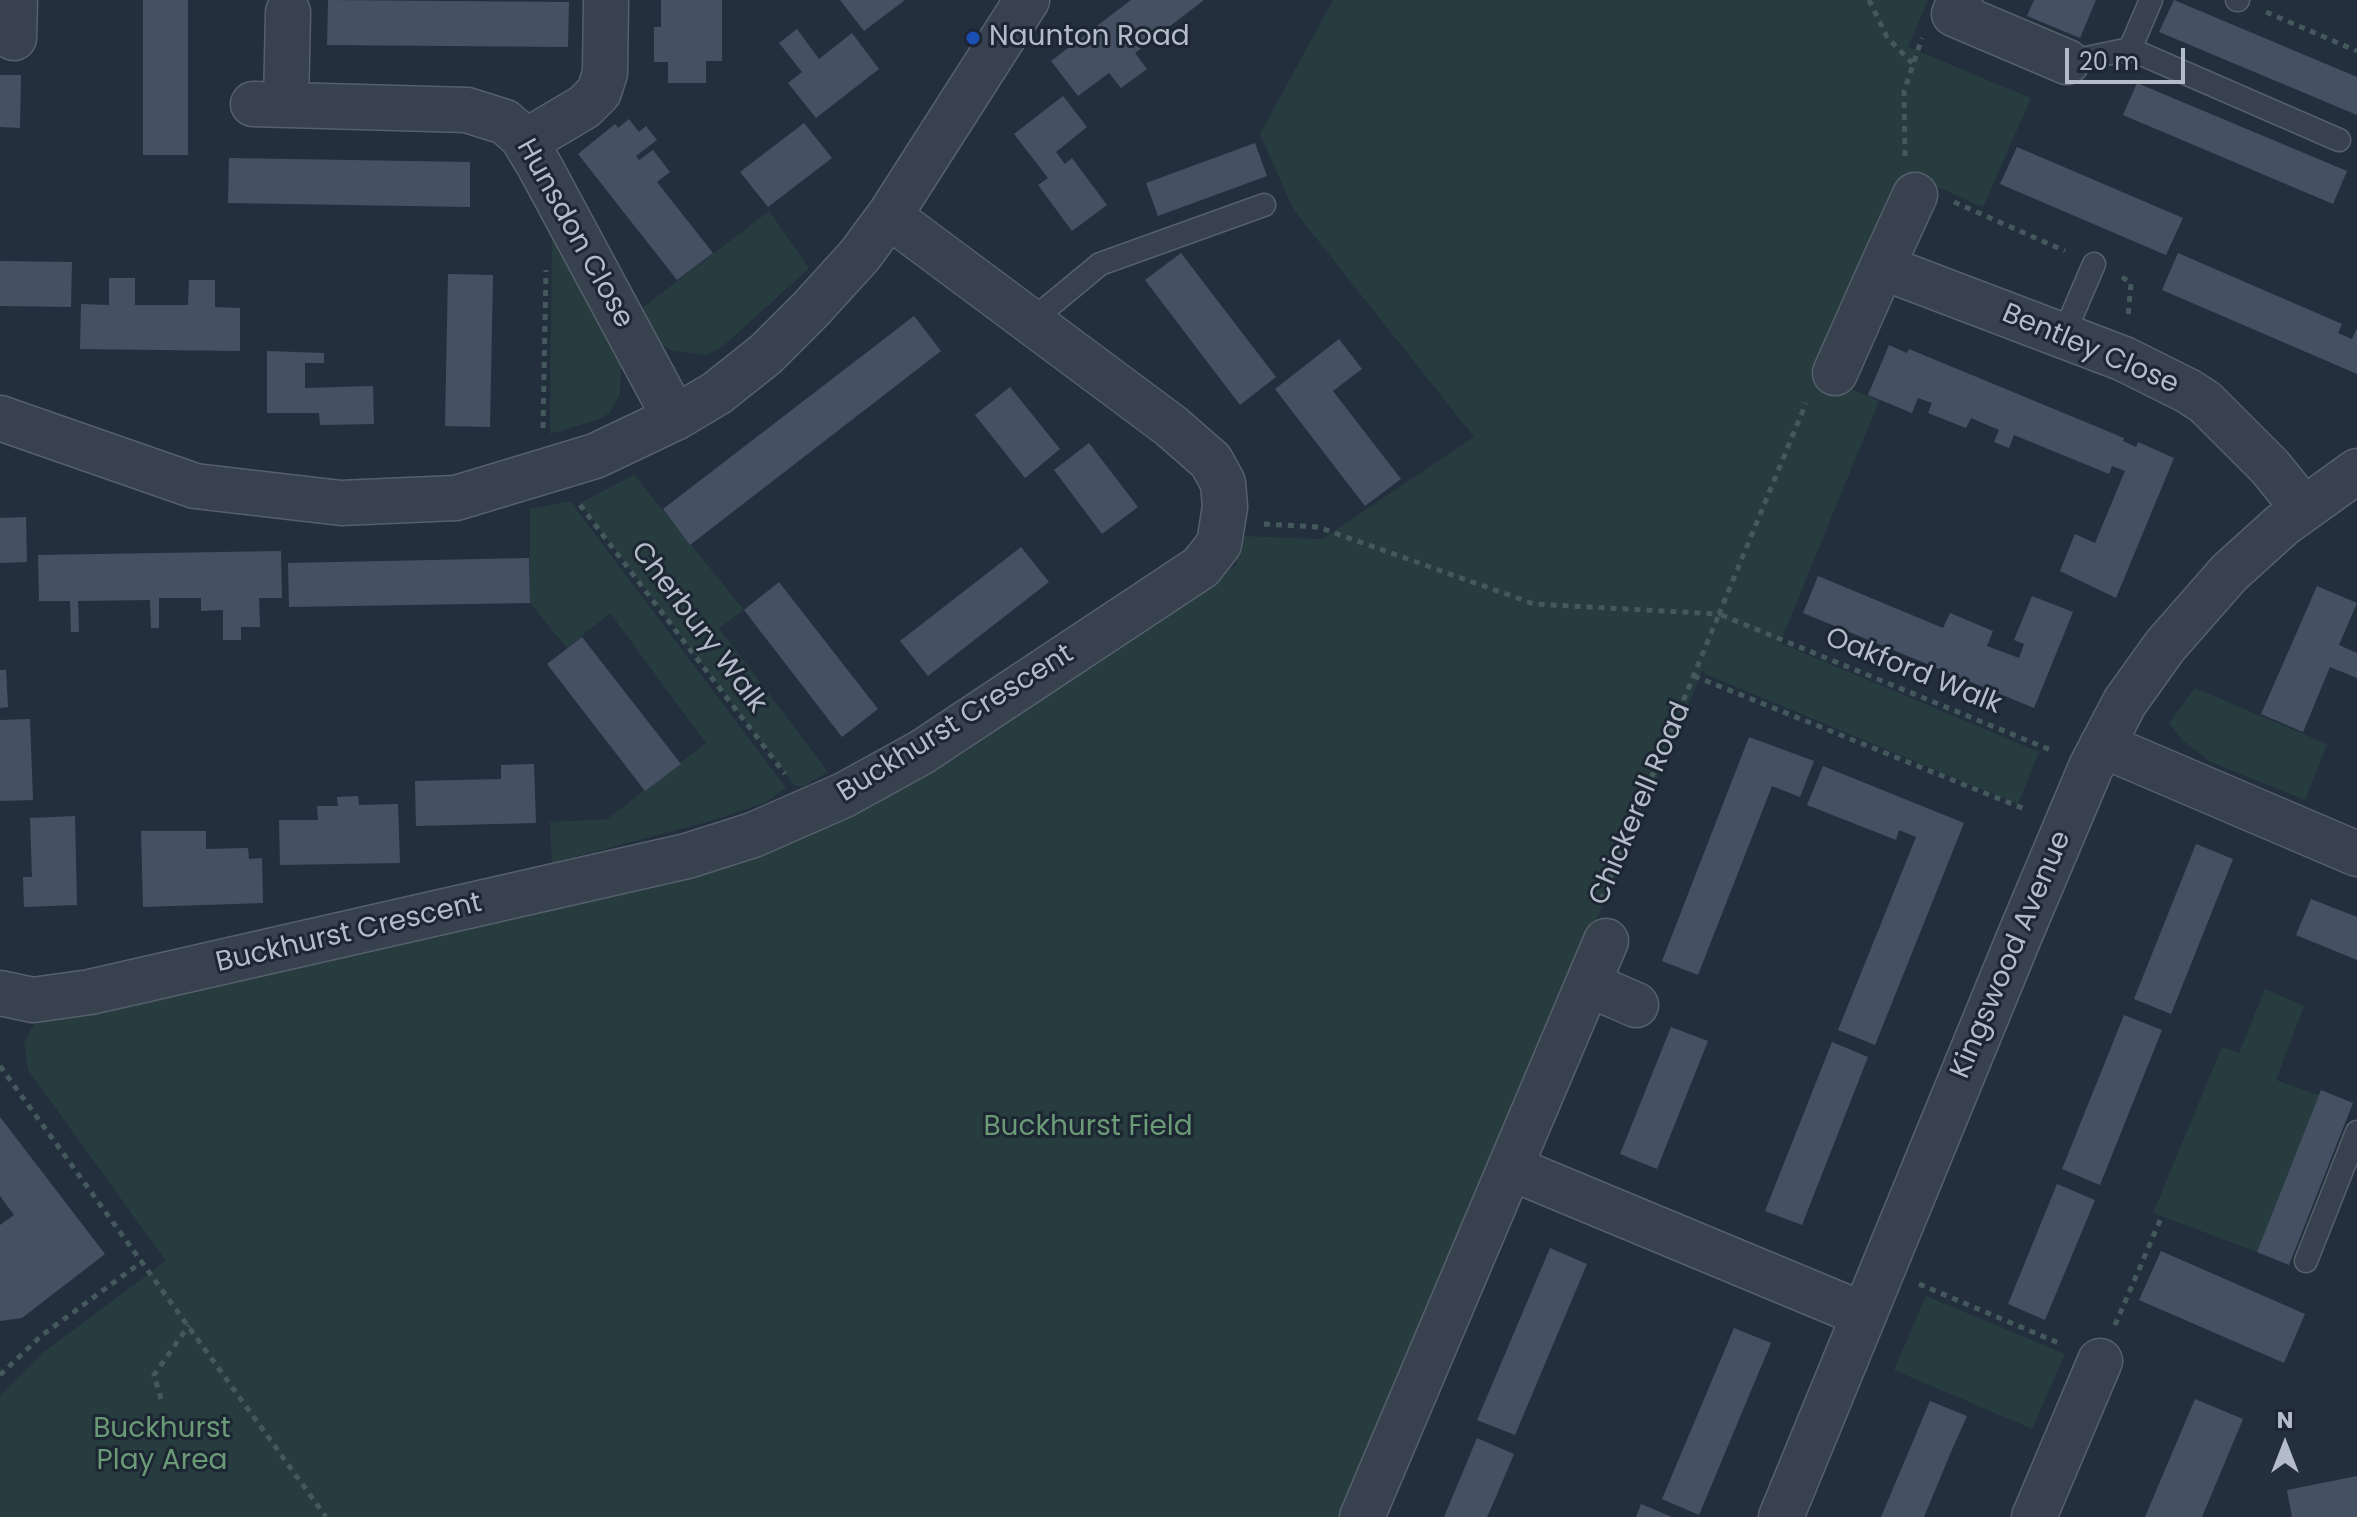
<!DOCTYPE html>
<html>
<head>
<meta charset="utf-8">
<style>
  body { margin:0 }
  #map { position:relative; width:2357px; height:1517px; overflow:hidden; background:#242f3e; font-family:Poppins,sans-serif }
  canvas { display:block }
  .north { position:absolute; left:2245px; top:1405px; width:80px; height:80px; -webkit-text-stroke:6px #1d2633; paint-order:stroke; rotate:0deg; font-size:22px; font-weight:700; line-height:32px; text-align:center; color:#b4bcc9 }
  .north::after { content:''; display:block; margin:auto; width:28px; height:36px; background:#b4bcc9; clip-path:polygon(50% 0,100% 100%,50% 72%,0 100%) }
  .scale { position:absolute; left:2065px; top:48px; width:120px; height:36px; box-sizing:border-box; border:4px solid #b4bcc9; border-top:0; padding-left:10px; font-size:24px; line-height:28px; white-space:nowrap; color:#b4bcc9; -webkit-text-stroke:6px #1d2633; paint-order:stroke }
</style>
</head>
<body>
<div id="map">
<canvas width="2357" height="1517"></canvas>
<div class="north">N</div>
<div class="scale">20 m</div>
</div>
<script>
const c = document.querySelector('canvas').getContext('2d');
c.lineJoin = 'round';
function paint(path, color) { c.fillStyle = color; c.fill(path, 'evenodd'); }
const poly = rows => new Path2D(rows.map(r => 'M' + r).join(''));
function stroke(path, color, width, dash) { c.strokeStyle = color; c.lineWidth = width; c.lineCap = dash ? 'butt' : 'round'; c.setLineDash(dash || []); c.stroke(path); }
function label(font, color, halo, rows, align = 'center') {
  c.font = font + ' Poppins,sans-serif'; c.lineWidth = 6; c.setLineDash([]); c.textBaseline = 'middle'; c.strokeStyle = halo; c.fillStyle = color; for (const [text, x, y, turn = 0] of rows) {
    c.save(); c.translate(x, y); c.rotate((+turn || 0) * Math.PI / 180); c.textAlign = isNaN(turn) ? turn : align; if (halo) c.strokeText(text, 0, 0); c.fillText(text, 0, 0); c.restore();
  }
}
paint(poly([
  [1333,0,1928,0,1908,47,2031,98,1983,207,1905,173,1823,376,1879,401,1780,643,2039,752,2018,804,1705,674,1703,670,1342,1517,0,1517,0,1395,44,1352,166,1261,28,1070,24,1042,34,1024,707,864,833,824,957,758,1236,565,1244,536,1322,539,1474,437,1293,209,1260,134],
  [769,211,809,268,722,347,706,355,673,351,655,341,641,309],
  [552,227,626,367,621,369,620,394,610,413,597,420,550,434],
  [634,475,744,610,719,628,828,772,804,786,795,786,580,503],
  [570,501,786,788,767,802,714,820,552,863,550,822,607,819,706,743,610,613,567,648,530,603,530,509],
  [2195,688,2327,744,2305,800,2209,761,2182,740,2169,723],
  [2265,989,2304,1006,2276,1080,2319,1095,2257,1252,2153,1213,2222,1047,2239,1053],
  [1926,1296,2065,1354,2032,1429,1894,1370]
]), '#263c3f');
paint(poly([
  [143,0,188,0,188,155,143,155],
  [328,0,569,2,568,47,327,45],
  [661,0,722,0,722,61,706,61,706,83,668,83,668,62,654,62,654,27,661,27],
  [840,0,905,0,864,31],
  [1131,0,1204,0,1135,53,1147,69,1121,88,1109,73,1078,96,1051,61],
  [2034,0,2096,0,2080,38,2027,16],
  [2174,0,2357,77,2357,115,2159,32],
  [797,29,819,59,852,33,879,69,816,118,788,83,802,72,779,43],
  [0,75,21,75,20,128,0,127],
  [2137,83,2347,171,2333,204,2123,115],
  [1063,96,1087,127,1056,152,1065,164,1072,158,1107,205,1072,231,1038,185,1048,178,1014,134],
  [629,119,639,132,646,126,657,140,636,156,639,160,653,150,670,172,657,182,713,253,677,280,578,154,615,124,618,128],
  [804,123,832,158,768,207,740,172],
  [1255,143,1267,176,1158,216,1146,183],
  [2017,147,2183,218,2166,255,2000,184],
  [229,158,470,162,470,207,228,203],
  [1181,253,1276,377,1240,405,1145,280],
  [2178,253,2342,324,2338,333,2352,339,2357,328,2357,374,2162,290],
  [0,261,72,262,71,307,0,306],
  [448,274,493,275,490,427,445,426],
  [109,278,135,278,135,305,188,305,189,280,215,280,215,307,240,308,240,351,80,349,81,304,109,305],
  [914,316,941,351,690,545,663,509],
  [1339,339,1362,369,1333,391,1401,479,1365,506,1275,389],
  [1889,345,1907,353,1909,349,2124,438,2123,441,2136,447,2138,442,2174,458,2116,598,2060,571,2075,534,2095,543,2125,471,2112,466,2109,474,2014,435,2009,448,1994,442,1999,430,1971,418,1966,428,1928,413,1932,403,1918,398,1912,413,1868,395],
  [267,351,324,353,324,363,305,363,305,388,373,386,374,424,320,425,319,413,267,413],
  [1010,387,1060,449,1025,478,975,415],
  [1089,443,1138,507,1102,534,1054,470],
  [26,517,27,562,0,563,0,518],
  [1021,547,1049,582,928,676,900,641],
  [281,551,282,598,259,598,260,627,241,627,241,640,223,640,223,610,201,611,201,598,159,598,159,628,151,628,150,600,78,601,79,632,71,632,70,601,39,601,38,555],
  [529,558,530,603,289,607,288,563],
  [1818,576,1943,628,1950,613,1993,631,1987,646,2019,658,2024,644,2014,640,2032,596,2073,612,2034,708,1803,613],
  [779,582,878,709,842,737,744,610],
  [2317,586,2357,603,2339,645,2357,653,2357,678,2330,667,2303,732,2261,714],
  [582,637,681,764,645,791,547,664],
  [0,670,6,670,8,707,0,708],
  [30,719,33,800,0,801,0,720],
  [1749,737,1814,761,1800,797,1772,786,1698,975,1662,961],
  [534,764,536,823,416,826,415,781,501,779,501,765],
  [1823,766,1964,823,1875,1045,1838,1030,1916,837,1899,830,1896,840,1807,805],
  [358,796,359,805,398,804,400,863,280,865,279,820,318,820,317,806,338,806,337,797],
  [75,816,77,905,24,907,23,877,32,877,30,818],
  [141,831,206,831,206,849,248,848,249,859,262,858,263,903,143,907],
  [2196,844,2233,859,2171,1014,2134,999],
  [2311,899,2357,917,2357,960,2296,935],
  [2124,1015,2162,1030,2100,1185,2062,1169],
  [1671,1027,1708,1041,1657,1169,1620,1154],
  [1832,1042,1868,1057,1802,1225,1765,1211],
  [2321,1090,2353,1103,2289,1265,2257,1252],
  [0,1117,105,1254,22,1318,0,1321,0,1225,14,1215,0,1196],
  [2057,1184,2095,1200,2045,1320,2008,1304],
  [1550,1248,1587,1264,1515,1435,1477,1420],
  [2161,1251,2305,1314,2284,1363,2139,1300],
  [1734,1328,1771,1343,1699,1515,1662,1499],
  [2195,1399,2243,1419,2202,1517,2145,1517],
  [1930,1401,1967,1416,1951,1452,1924,1517,1881,1517],
  [1477,1438,1514,1454,1496,1497,1487,1517,1444,1517],
  [2357,1476,2357,1517,2292,1517,2287,1490],
  [1641,1504,1672,1517,1636,1517]
]), '#455162');
const service = poly([
  [2237,0,2238,0],
  [2130,49,2151,0],
  [2067,62,2130,49,2339,140],
  [1030,322,1100,264,1264,205],
  [2063,336,2094,264],
  [2306,1261,2357,1132]
]);
const minor = poly([
  [1960,0,1954,14,2067,62],
  [14,38,15,0],
  [253,104,467,110,505,122,522,137,539,165,675,418],
  [286,105,288,12],
  [525,142,584,107,599,92,605,73,606,0],
  [1882,267,1915,195],
  [1835,373,1882,267,2124,359,2188,391,2205,402,2270,467,2304,509],
  [0,418,195,486,341,503,456,498,595,456,675,418,717,393,766,354,811,309,860,255,891,213,1027,0],
  [2102,745,2357,854],
  [1588,984,1636,1005],
  [0,993,33,1000,90,992,687,856,753,835,844,795,922,752,1201,567,1219,544,1225,507,1223,483,1211,461,1171,426,889,216],
  [1511,1168,1862,1314],
  [1362,1517,1606,941],
  [1781,1517,2020,935,2091,767,2125,702,2165,646,2229,573,2282,525,2357,471],
  [2034,1517,2100,1361]
]);
stroke(service, '#565f6c', 25);
stroke(minor, '#565f6c', 47);
stroke(poly([
  [1869,0,1887,37,1912,63],
  [2266,12,2357,51],
  [1905,156,1904,91,1922,38],
  [1954,202,2065,251],
  [2122,277,2131,283,2128,318],
  [543,428,546,270],
  [580,505,785,774],
  [1264,524,1318,527,1534,604,1719,614,1806,403],
  [1694,676,2027,810],
  [1601,900,1719,614,2053,751],
  [0,1066,326,1517],
  [1919,1284,2061,1344],
  [2115,1325,2162,1216],
  [0,1375,41,1336,143,1261],
  [161,1399,154,1375,189,1325]
]), '#44595c', 5, [6, 6]);
stroke(service, '#38414e', 22);
stroke(minor, '#38414e', 44);
for (const [x, y, r, color] of [
  [973,38,8,"#1a4fb4"]
]) { const dot = new Path2D(); dot.arc(x, y, r, 0, 2 * Math.PI); c.fillStyle = color; c.fill(dot); stroke(dot, '#1d2633', 3); }
label('28px', '#b4bcc9', '#1d2633', [
  ["Naunton Road",989,38]
], 'left');
label('28px', '#b4bcc9', '#1d2633', [
  ["Hunsdon Close",574,234,61],
  ["Bentley Close",2090,350,23],
  ["Cherbury Walk",698,628,53],
  ["Oakford Walk",1913,672,22],
  ["Buckhurst Crescent",956,724,-32],
  ["Chickerell Road",1641,804,-67],
  ["Buckhurst Crescent",349,934,-13],
  ["Kingswood Avenue",2012,955,-67]
]);
label('28px', '#6b9a76', '#1d2633', [
  ["Buckhurst Field",1088,1128],
  ["Buckhurst",162,1430],
  ["Play Area",162,1462]
]);
</script>
</body>
</html>
